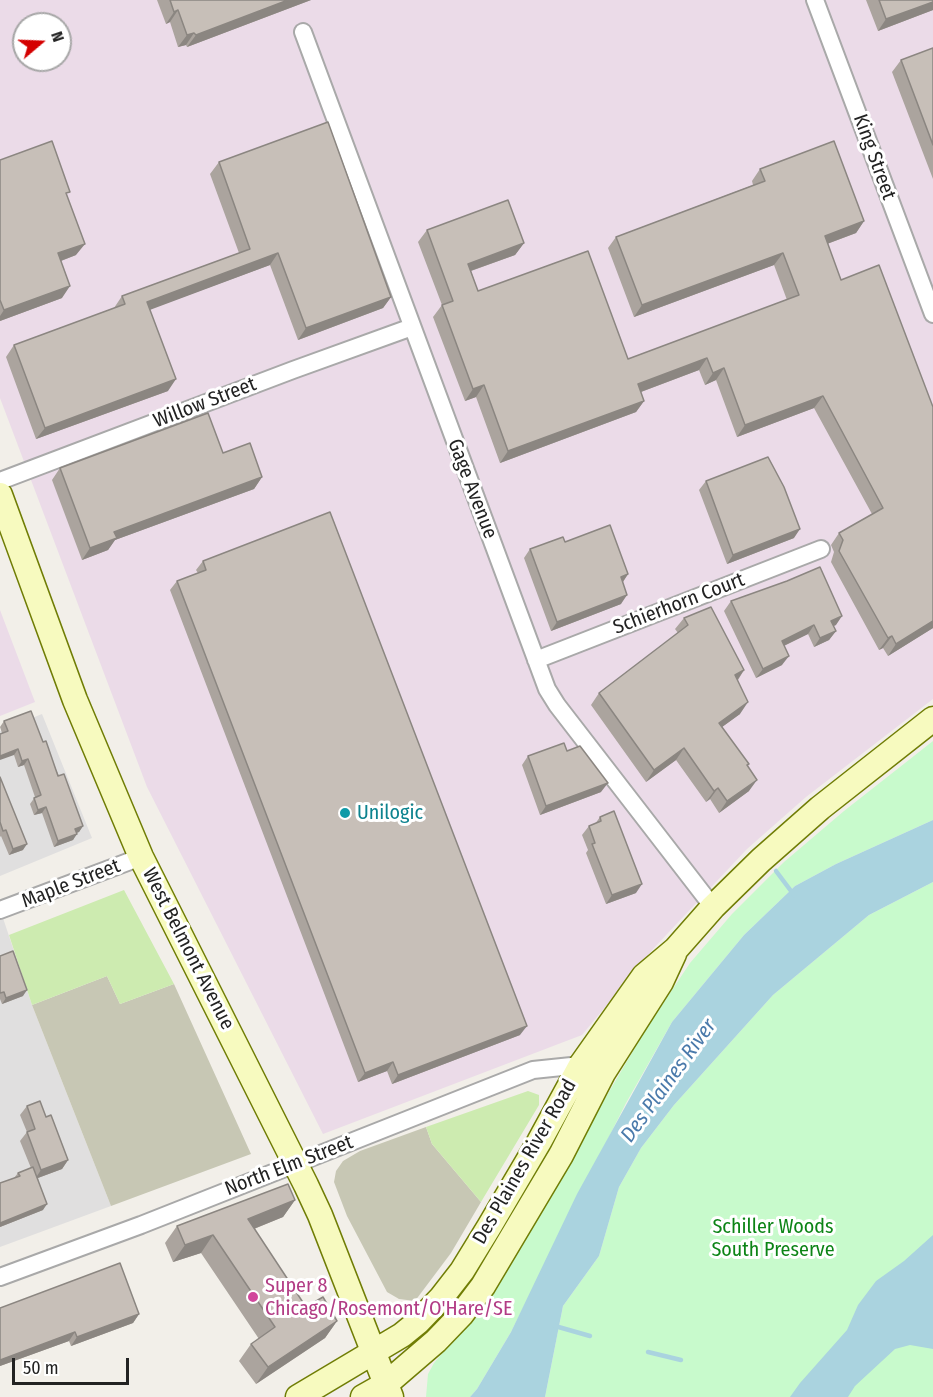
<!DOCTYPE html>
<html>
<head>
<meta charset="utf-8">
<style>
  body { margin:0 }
  #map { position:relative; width:933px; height:1397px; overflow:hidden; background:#f2efe9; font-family:"Fira Sans Condensed",sans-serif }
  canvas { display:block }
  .north { position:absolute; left:12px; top:12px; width:60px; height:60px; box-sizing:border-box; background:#fff; border:2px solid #a7a7a7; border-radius:50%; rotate:71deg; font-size:16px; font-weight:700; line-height:24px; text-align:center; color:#222 }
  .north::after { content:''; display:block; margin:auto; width:21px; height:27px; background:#d40000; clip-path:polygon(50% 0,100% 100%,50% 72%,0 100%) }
  .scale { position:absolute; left:12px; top:1358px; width:117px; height:27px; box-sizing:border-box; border:3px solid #222; border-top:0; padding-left:8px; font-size:18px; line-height:21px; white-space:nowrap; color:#222; -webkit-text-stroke:4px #fff; paint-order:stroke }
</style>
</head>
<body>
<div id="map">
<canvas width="933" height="1397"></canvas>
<div class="north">N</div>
<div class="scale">50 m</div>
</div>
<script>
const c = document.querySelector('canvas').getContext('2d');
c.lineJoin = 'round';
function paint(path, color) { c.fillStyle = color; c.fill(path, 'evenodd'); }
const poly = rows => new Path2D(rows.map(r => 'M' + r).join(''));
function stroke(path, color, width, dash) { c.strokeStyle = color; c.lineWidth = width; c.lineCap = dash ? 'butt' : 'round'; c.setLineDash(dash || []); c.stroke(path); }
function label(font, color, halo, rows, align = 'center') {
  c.font = font + ' "Fira Sans Condensed",sans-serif'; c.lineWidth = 6; c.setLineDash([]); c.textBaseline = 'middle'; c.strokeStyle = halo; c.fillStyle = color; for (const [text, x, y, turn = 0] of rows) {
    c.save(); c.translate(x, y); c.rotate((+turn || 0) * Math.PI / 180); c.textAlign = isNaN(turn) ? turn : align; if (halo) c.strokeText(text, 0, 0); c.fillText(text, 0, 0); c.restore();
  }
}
paint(poly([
  [42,714,92,838,0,876,0,731],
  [0,909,32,1005,111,1206,0,1247]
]), '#e0dfdf');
paint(poly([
  [0,0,933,0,933,699,806,797,747,849,653,949,582,1035,323,1134,147,787,0,398],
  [24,24,60,24,60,60,24,60],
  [0,610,35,702,0,716]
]), '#ebdbe8');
paint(poly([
  [107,976,120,1004,174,984,251,1154,111,1206,32,1005],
  [426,1127,432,1144,481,1202,451,1253,415,1301,399,1299,387,1292,347,1216,334,1182,336,1171,343,1161,360,1151]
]), '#c7c7b4');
paint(poly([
  [124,890,174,984,120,1004,107,976,32,1005,9,935],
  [528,1091,539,1095,539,1105,481,1202,432,1144,426,1127]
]), '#cdebb0');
paint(poly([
  [933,741,933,820,836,864,795,886,744,935,672,1022,626,1103,511,1332,477,1389,470,1397,426,1397,428,1374,434,1363,485,1302,646,1029,690,963,732,914,784,862,844,811],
  [933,882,933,1397,545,1397,563,1306,599,1256,619,1187,641,1148,674,1105,773,995,869,915]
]), '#c8facc');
paint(poly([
  [933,820,933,882,869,915,773,995,674,1105,641,1148,619,1187,599,1256,563,1306,545,1397,470,1397,477,1389,511,1332,577,1194,672,1022,744,935,795,886,836,864],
  [933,1235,933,1349,910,1345,895,1349,855,1386,848,1397,790,1397,800,1383,847,1330,858,1305,876,1281,904,1261]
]), '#aad3df');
stroke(poly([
  [776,871,794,895],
  [555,1326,590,1336],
  [648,1352,681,1360]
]), '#aad3df', 4.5);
const minor = poly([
  [815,0,933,314],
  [303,32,547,689,557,705,713,907],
  [0,481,293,370,412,327],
  [536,660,821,549],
  [0,910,141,857],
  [0,1277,141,1225,533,1070,581,1065]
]);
const secondary = poly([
  [0,495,75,700,141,857,306,1185,320,1215,391,1397],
  [298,1397,402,1335,418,1322,441,1298,462,1271,489,1227,539,1142,581,1065,644,976,676,949,713,907,761,860,820,808,933,719],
  [363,1397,386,1384,436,1341,461,1315,483,1286,561,1155,603,1073,661,982,674,954]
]);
stroke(minor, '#a9a9a9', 20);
stroke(secondary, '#707d05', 27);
stroke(minor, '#fff', 16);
stroke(secondary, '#f7fabf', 24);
paint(poly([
  [157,0,311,0,187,47,186,45,178,47,170,22,166,24],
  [866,0,933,0,933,10,878,31],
  [933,48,933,179,892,72,901,60],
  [0,160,67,195,76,255,61,261,62,298,0,321],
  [219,162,391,297,383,308,298,340,270,265,150,309,168,391,36,439,6,357,14,345,114,308,122,296,239,253,210,174],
  [760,169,864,221,856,233,827,244,933,628,888,656,883,648,879,650,831,562,834,552,831,545,839,533,872,514,814,408,737,437,716,380,705,385,699,370,641,392,644,401,636,412,500,463,476,397,465,401,433,317,442,305,418,242,427,230,524,243,515,255,471,271,478,291,628,359,787,300,774,265,634,317,608,248,616,237,753,185,752,181],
  [223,453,262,477,254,489,115,540,108,550,82,560,52,480,60,468],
  [706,481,794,538,727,564,699,490],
  [565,542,628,574,623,582,621,604,551,631,524,558,530,549],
  [203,561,520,1035,392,1084,387,1071,358,1082,170,590,177,581,198,573,196,570],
  [731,601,836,625,833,626,836,631,829,640,814,647,808,634,784,646,782,665,756,678,724,611],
  [684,618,744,670,738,680,740,714,722,727,747,766,749,791,719,813,710,799,706,802,676,760,646,782,591,705,599,693,678,633,675,629],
  [4,721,43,742,83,826,79,832,76,833,73,840,54,847,42,813,34,815,30,804,35,797,24,765,18,767,14,755,2,733,0,727],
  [567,751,601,792,540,815,522,765,528,756],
  [0,777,23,850,9,855,1,836,0,837],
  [600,817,636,893,606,904,586,853,588,850,582,835,589,826,595,824],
  [0,956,23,996,2,1004,0,999],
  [27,1106,46,1117,68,1160,62,1169,38,1178,43,1210,0,1227,0,1183,14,1178,18,1173,31,1168,20,1141,27,1132,20,1115],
  [295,1200,283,1217,254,1229,306,1307,337,1321,325,1338,256,1384,239,1361,251,1344,259,1339,201,1253,173,1262,165,1243,177,1226],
  [0,1308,139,1314,133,1323,71,1346,69,1341,0,1366]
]), '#aba49e');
paint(poly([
  [288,0,311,0,187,47,196,35],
  [933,2,933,10,878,31,886,19],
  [178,10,170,22,166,24,174,12],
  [194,33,186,45,178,47,187,35],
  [864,221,856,233,816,248,825,236],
  [524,243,515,255,459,275,468,264],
  [85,244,76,255,50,265,58,253],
  [278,253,270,265,139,314,147,302],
  [783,253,774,265,634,317,642,305],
  [70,286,62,298,0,321,0,316,4,310],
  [391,297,383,308,298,340,306,328],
  [707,358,699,370,630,396,638,384],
  [724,368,716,380,705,385,713,373],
  [176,379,168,391,36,439,45,428],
  [484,385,476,397,465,401,473,389],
  [823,396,814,408,737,437,745,425],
  [644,401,636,412,500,463,508,451],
  [262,477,254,489,115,540,108,550,82,560,90,548,114,532],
  [800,529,794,538,727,564,733,555],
  [628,574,622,583,621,577],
  [627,595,621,604,551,631,557,622],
  [842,616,836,625,824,630,831,621],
  [933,621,933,628,888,656,896,644],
  [814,625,808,634,775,650,782,641],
  [836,631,829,640,814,647,820,638],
  [892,636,883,648,879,650,888,638],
  [789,656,782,665,756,678,763,669],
  [744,670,736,682,735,675],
  [748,702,740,714,711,735,719,723],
  [684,748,676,760,646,782,654,770],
  [18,749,14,755,0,760,0,756],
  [28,759,24,765,18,767,22,761],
  [757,780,749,791,719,813,727,801],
  [608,783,601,792,540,815,546,806],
  [718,788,710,799,706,802,714,791],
  [46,807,42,813,34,815,38,810],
  [83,826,79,832,71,835,75,829],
  [77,834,73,840,54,847,58,841],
  [27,844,23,850,9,855,13,849],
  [642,884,636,893,606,904,612,895],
  [27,990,23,996,2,1004,6,998],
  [527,1026,520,1035,392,1084,398,1075],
  [393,1062,387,1071,358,1082,365,1073],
  [68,1160,62,1169,35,1179,41,1170],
  [295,1200,283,1217,236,1236,248,1219],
  [47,1204,43,1210,0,1227,0,1223],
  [213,1235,201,1253,173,1262,185,1245],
  [139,1314,133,1323,71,1346,77,1337],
  [337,1321,325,1338,256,1384,268,1367],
  [75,1332,69,1341,0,1366,0,1360]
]), '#8b8681');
const building = poly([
  [170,0,288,0,196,35,194,33,187,35,178,10,174,12,170,0],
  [879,0,933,0,933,2,886,19,879,0],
  [933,48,933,145,901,60,933,48],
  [328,122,391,297,306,328,278,253,147,302,176,379,45,428,14,345,125,304,122,296,250,249,219,162,328,122],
  [52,141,70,192,66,193,85,244,58,253,70,286,4,310,0,300,0,160,52,141],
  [834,141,864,221,825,236,841,280,879,265,933,407,933,621,896,644,892,636,888,638,839,551,843,540,839,533,883,508,823,396,745,425,724,368,713,373,707,358,638,384,644,401,508,451,484,385,473,389,442,305,453,301,427,230,508,200,524,243,468,264,478,291,588,251,628,359,799,295,783,253,642,305,616,237,765,181,760,169,834,141],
  [208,413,223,453,250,443,262,477,114,532,117,538,90,548,60,468,208,413],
  [768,457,784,487,800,529,733,555,706,481,768,457],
  [330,512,527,1026,398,1075,393,1062,365,1073,177,581,206,570,203,561,330,512],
  [610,525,628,574,621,577,627,595,557,622,530,549,563,537,565,542,610,525],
  [820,567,842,616,831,621,836,631,820,638,814,625,782,641,789,656,763,669,731,601,787,581,820,567],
  [711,607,744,670,735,675,748,702,719,723,749,764,747,765,757,780,727,801,718,788,714,791,684,748,654,770,599,693,688,625,684,618,711,607],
  [31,711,43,742,46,741,58,776,64,774,83,826,75,829,77,834,58,841,46,807,38,810,34,798,41,795,28,759,22,761,18,749,0,756,0,734,8,731,4,721,31,711],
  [564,743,567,751,580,746,608,783,546,806,528,756,564,743],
  [0,777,27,844,13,849,6,830,3,831,0,822,0,777],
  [614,811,642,884,612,895,592,844,595,843,589,826,601,821,600,817,614,811],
  [13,951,27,990,6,998,4,992,0,993,0,956,13,951],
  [40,1101,46,1117,51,1115,68,1160,41,1170,27,1132,35,1129,27,1106,40,1101],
  [33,1167,47,1204,0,1223,0,1183,20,1176,18,1173,33,1167],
  [288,1184,295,1200,248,1219,306,1307,323,1297,337,1321,268,1367,251,1344,275,1327,213,1235,185,1245,177,1226,288,1184],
  [120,1263,139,1314,77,1337,75,1332,0,1360,0,1308,120,1263]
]);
paint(building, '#c7bfb8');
stroke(building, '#8b8681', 1.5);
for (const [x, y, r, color] of [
  [345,813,6,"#0f9aa8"],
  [253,1297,6,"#d1479c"]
]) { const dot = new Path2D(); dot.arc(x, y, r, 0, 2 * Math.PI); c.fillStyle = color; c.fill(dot); stroke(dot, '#fff', 2); }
label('20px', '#222', '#fff', [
  ["King Street",874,157,70],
  ["Willow Street",205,403,-21],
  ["Gage Avenue",472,489,69],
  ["Schierhorn Court",679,604,-21],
  ["Maple Street",71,884,-21],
  ["West Belmont Avenue",188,949,63],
  ["Des Plaines River Road",525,1162,-60],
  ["North Elm Street",289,1166,-21]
]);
label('20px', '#0d838f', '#fff', [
  ["Unilogic",357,813]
], 'left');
label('20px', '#0c8416', '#fff', [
  ["Schiller Woods",773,1227],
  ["South Preserve",773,1250]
]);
label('20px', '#b23c85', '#fff', [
  ["Super 8",265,1286],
  ["Chicago/Rosemont/O'Hare/SE",265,1309]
], 'left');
label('italic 21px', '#4a7aab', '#fff', [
  ["Des Plaines River",669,1081,-54]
]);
</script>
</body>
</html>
